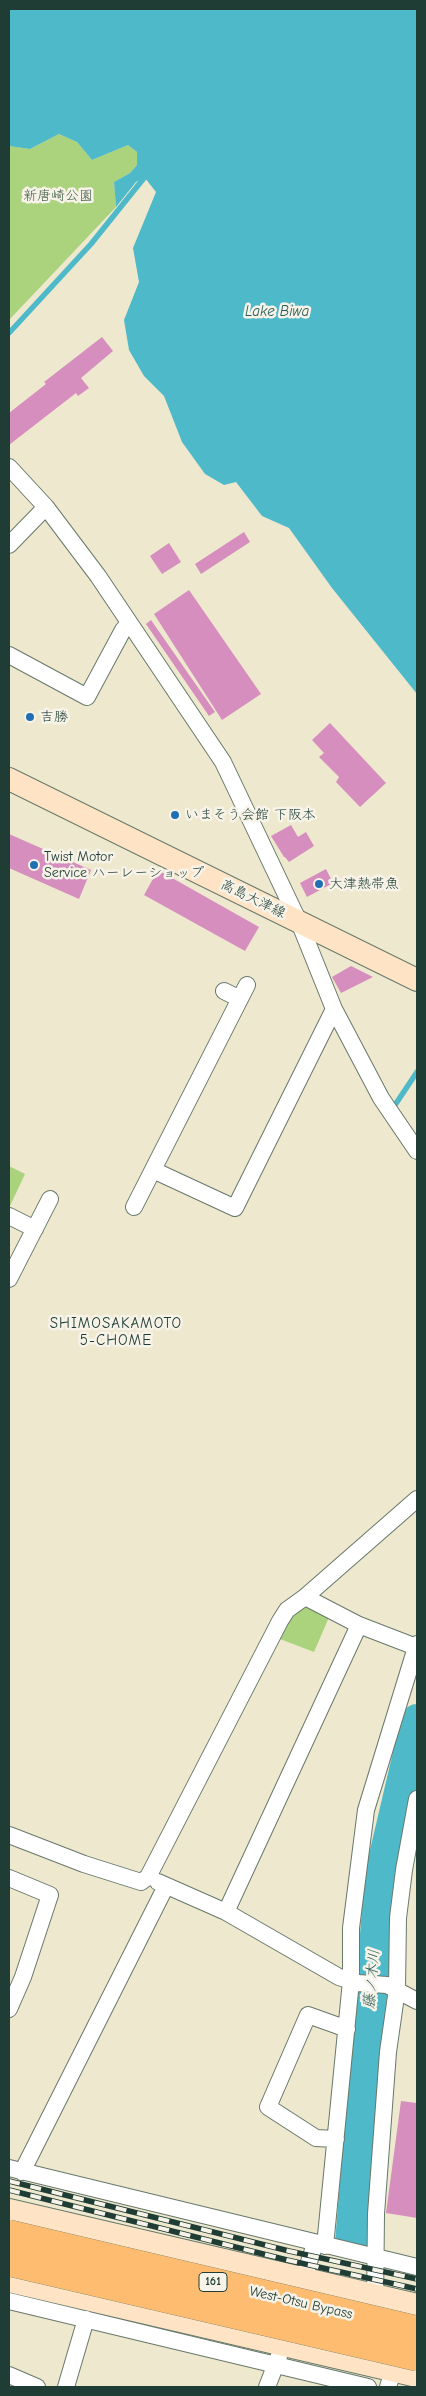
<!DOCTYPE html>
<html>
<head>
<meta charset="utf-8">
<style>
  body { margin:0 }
  #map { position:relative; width:426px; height:2396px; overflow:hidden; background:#eee8cf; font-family:"Comic Neue",sans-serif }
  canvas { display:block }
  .frame { position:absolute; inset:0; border:10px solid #1f3d34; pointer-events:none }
</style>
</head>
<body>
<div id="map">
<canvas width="426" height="2396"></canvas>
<div class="frame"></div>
</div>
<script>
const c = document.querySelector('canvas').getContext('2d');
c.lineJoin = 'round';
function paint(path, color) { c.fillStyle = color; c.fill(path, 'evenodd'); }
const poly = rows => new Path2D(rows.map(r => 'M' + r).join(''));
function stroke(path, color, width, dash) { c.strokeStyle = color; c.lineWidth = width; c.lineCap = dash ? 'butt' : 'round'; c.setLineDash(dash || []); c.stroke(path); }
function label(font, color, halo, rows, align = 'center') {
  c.font = font + ' "Comic Neue","Klee One",sans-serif'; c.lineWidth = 5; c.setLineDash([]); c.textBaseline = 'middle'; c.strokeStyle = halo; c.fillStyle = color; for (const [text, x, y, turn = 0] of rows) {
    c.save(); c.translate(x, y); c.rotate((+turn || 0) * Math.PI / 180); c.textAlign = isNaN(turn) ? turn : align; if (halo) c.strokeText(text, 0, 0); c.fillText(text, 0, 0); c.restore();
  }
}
paint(poly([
  [59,134,77,142,92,160,128,145,137,152,137,165,130,173,114,182,116,207,9,320,9,146,30,149],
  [9,1166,25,1174,9,1208],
  [306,1601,330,1615,314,1652,280,1639,292,1615]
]), '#abd27d');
paint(poly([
  [9,9,417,9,417,694,332,588,289,528,262,516,236,482,224,485,205,474,182,442,164,396,144,376,129,350,124,320,139,282,133,248,156,192,145,178,136,182,116,207,114,182,130,173,137,165,137,152,128,145,92,160,77,142,59,134,30,149,9,146]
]), '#4db9c9');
stroke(poly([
  [9,333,91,244,148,173],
  [395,1105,417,1072]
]), '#4db9c9', 5.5);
stroke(poly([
  [351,2243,381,1873,417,1720]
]), '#4db9c9', 32);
paint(poly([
  [102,337,113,351,81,378,89,388,78,396,76,393,9,445,9,413,46,384,44,382],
  [244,532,250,542,201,574,195,564],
  [169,543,181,562,162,574,150,556],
  [189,590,261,694,222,720,154,614],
  [151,620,215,712,209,716,146,624],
  [330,723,386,783,360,807,336,782,339,777,319,757,324,753,312,740],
  [291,825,298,837,306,832,314,846,289,862,285,857,284,857,271,836],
  [9,834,91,870,79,899,9,868],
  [326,869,333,883,307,897,300,883],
  [158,870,259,927,245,951,144,895],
  [351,966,373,977,341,993,332,977],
  [401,2101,417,2103,417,2218,386,2213]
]), '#d58ebe');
const street = poly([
  [9,467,46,507,98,576,223,762,299,922,334,1009,381,1098,417,1151],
  [9,545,46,507],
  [9,655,87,697,123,630,129,623],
  [224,991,240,999],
  [153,1170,235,1208,334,1009],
  [134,1207,247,985],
  [9,1216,35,1229],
  [9,1279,50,1199],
  [359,1625,305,1597,417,1499],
  [9,1835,84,1864,141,1882,148,1877,280,1621,287,1610,305,1597],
  [9,1878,50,1895,23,1977,9,2009],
  [158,1882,226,1912,339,1977,358,1983,387,1985,417,2001],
  [226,1912,359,1625,416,1647],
  [336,2139,316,2138,268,2107,308,2015,347,2029],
  [9,2168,417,2267],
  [22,2172,166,1886],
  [325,2246,351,1981,351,1928,366,1810,417,1644],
  [300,2289,315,2244],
  [9,2301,368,2387],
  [375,2307,376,2214,388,2052,397,1989,398,1918,404,1870,417,1799],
  [9,2375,37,2387],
  [66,2387,86,2319],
  [267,2387,279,2356],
  [388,2387,393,2371]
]);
const secondary = poly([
  [9,779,417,980],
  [9,2210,417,2305],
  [9,2281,417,2376]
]);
stroke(street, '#67796a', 18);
stroke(secondary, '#67796a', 24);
stroke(street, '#fff', 16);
stroke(secondary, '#fee4c5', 22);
const rail = poly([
  [9,2181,289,2251,417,2279],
  [9,2190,287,2260,417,2289]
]);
stroke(rail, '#1f3d34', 5.5);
stroke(rail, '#f7f3e8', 4, [11]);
const highwayBridge = poly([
  [9,2234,417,2330],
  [9,2262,417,2357]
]);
stroke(highwayBridge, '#67796a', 29, []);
stroke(highwayBridge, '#fdbc6f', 28);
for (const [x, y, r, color] of [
  [30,717,5,"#1f6fb2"],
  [175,815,5,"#1f6fb2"],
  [34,865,5,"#1f6fb2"],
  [319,884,5,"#1f6fb2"]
]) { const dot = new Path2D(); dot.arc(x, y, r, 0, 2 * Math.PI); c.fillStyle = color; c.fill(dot); stroke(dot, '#f7f3e8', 2); }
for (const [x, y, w] of [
  [213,2282,28]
]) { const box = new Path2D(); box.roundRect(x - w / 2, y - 9.5, w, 19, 4); c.fillStyle = '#f7f3e8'; c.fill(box); stroke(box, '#1f3d34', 1); }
label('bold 12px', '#1f3d34', null, [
  ["161",213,2282]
]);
label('14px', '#3b5b43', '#f7f3e8', [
  ["新唐崎公園",58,196]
]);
label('14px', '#1f3d34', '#f7f3e8', [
  ["吉勝",40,717],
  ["いまそう会館 下阪本",185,815],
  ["Twist Motor",44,857],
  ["Service ハーレーショップ",44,873],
  ["大津熱帯魚",329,884]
], 'left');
label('14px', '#1f3d34', '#f7f3e8', [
  ["高島大津線",253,899,26],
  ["West-Otsu Bypass",301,2303,13]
]);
label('italic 15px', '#2a5c59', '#f7f3e8', [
  ["Lake Biwa",277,312],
  ["藤ノ木川",372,1979,-85]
]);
c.letterSpacing = '1px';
label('15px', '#1f3d34', '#f7f3e8', [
  ["SHIMOSAKAMOTO",116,1324],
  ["5-CHOME",116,1341]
]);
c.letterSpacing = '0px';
</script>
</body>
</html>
